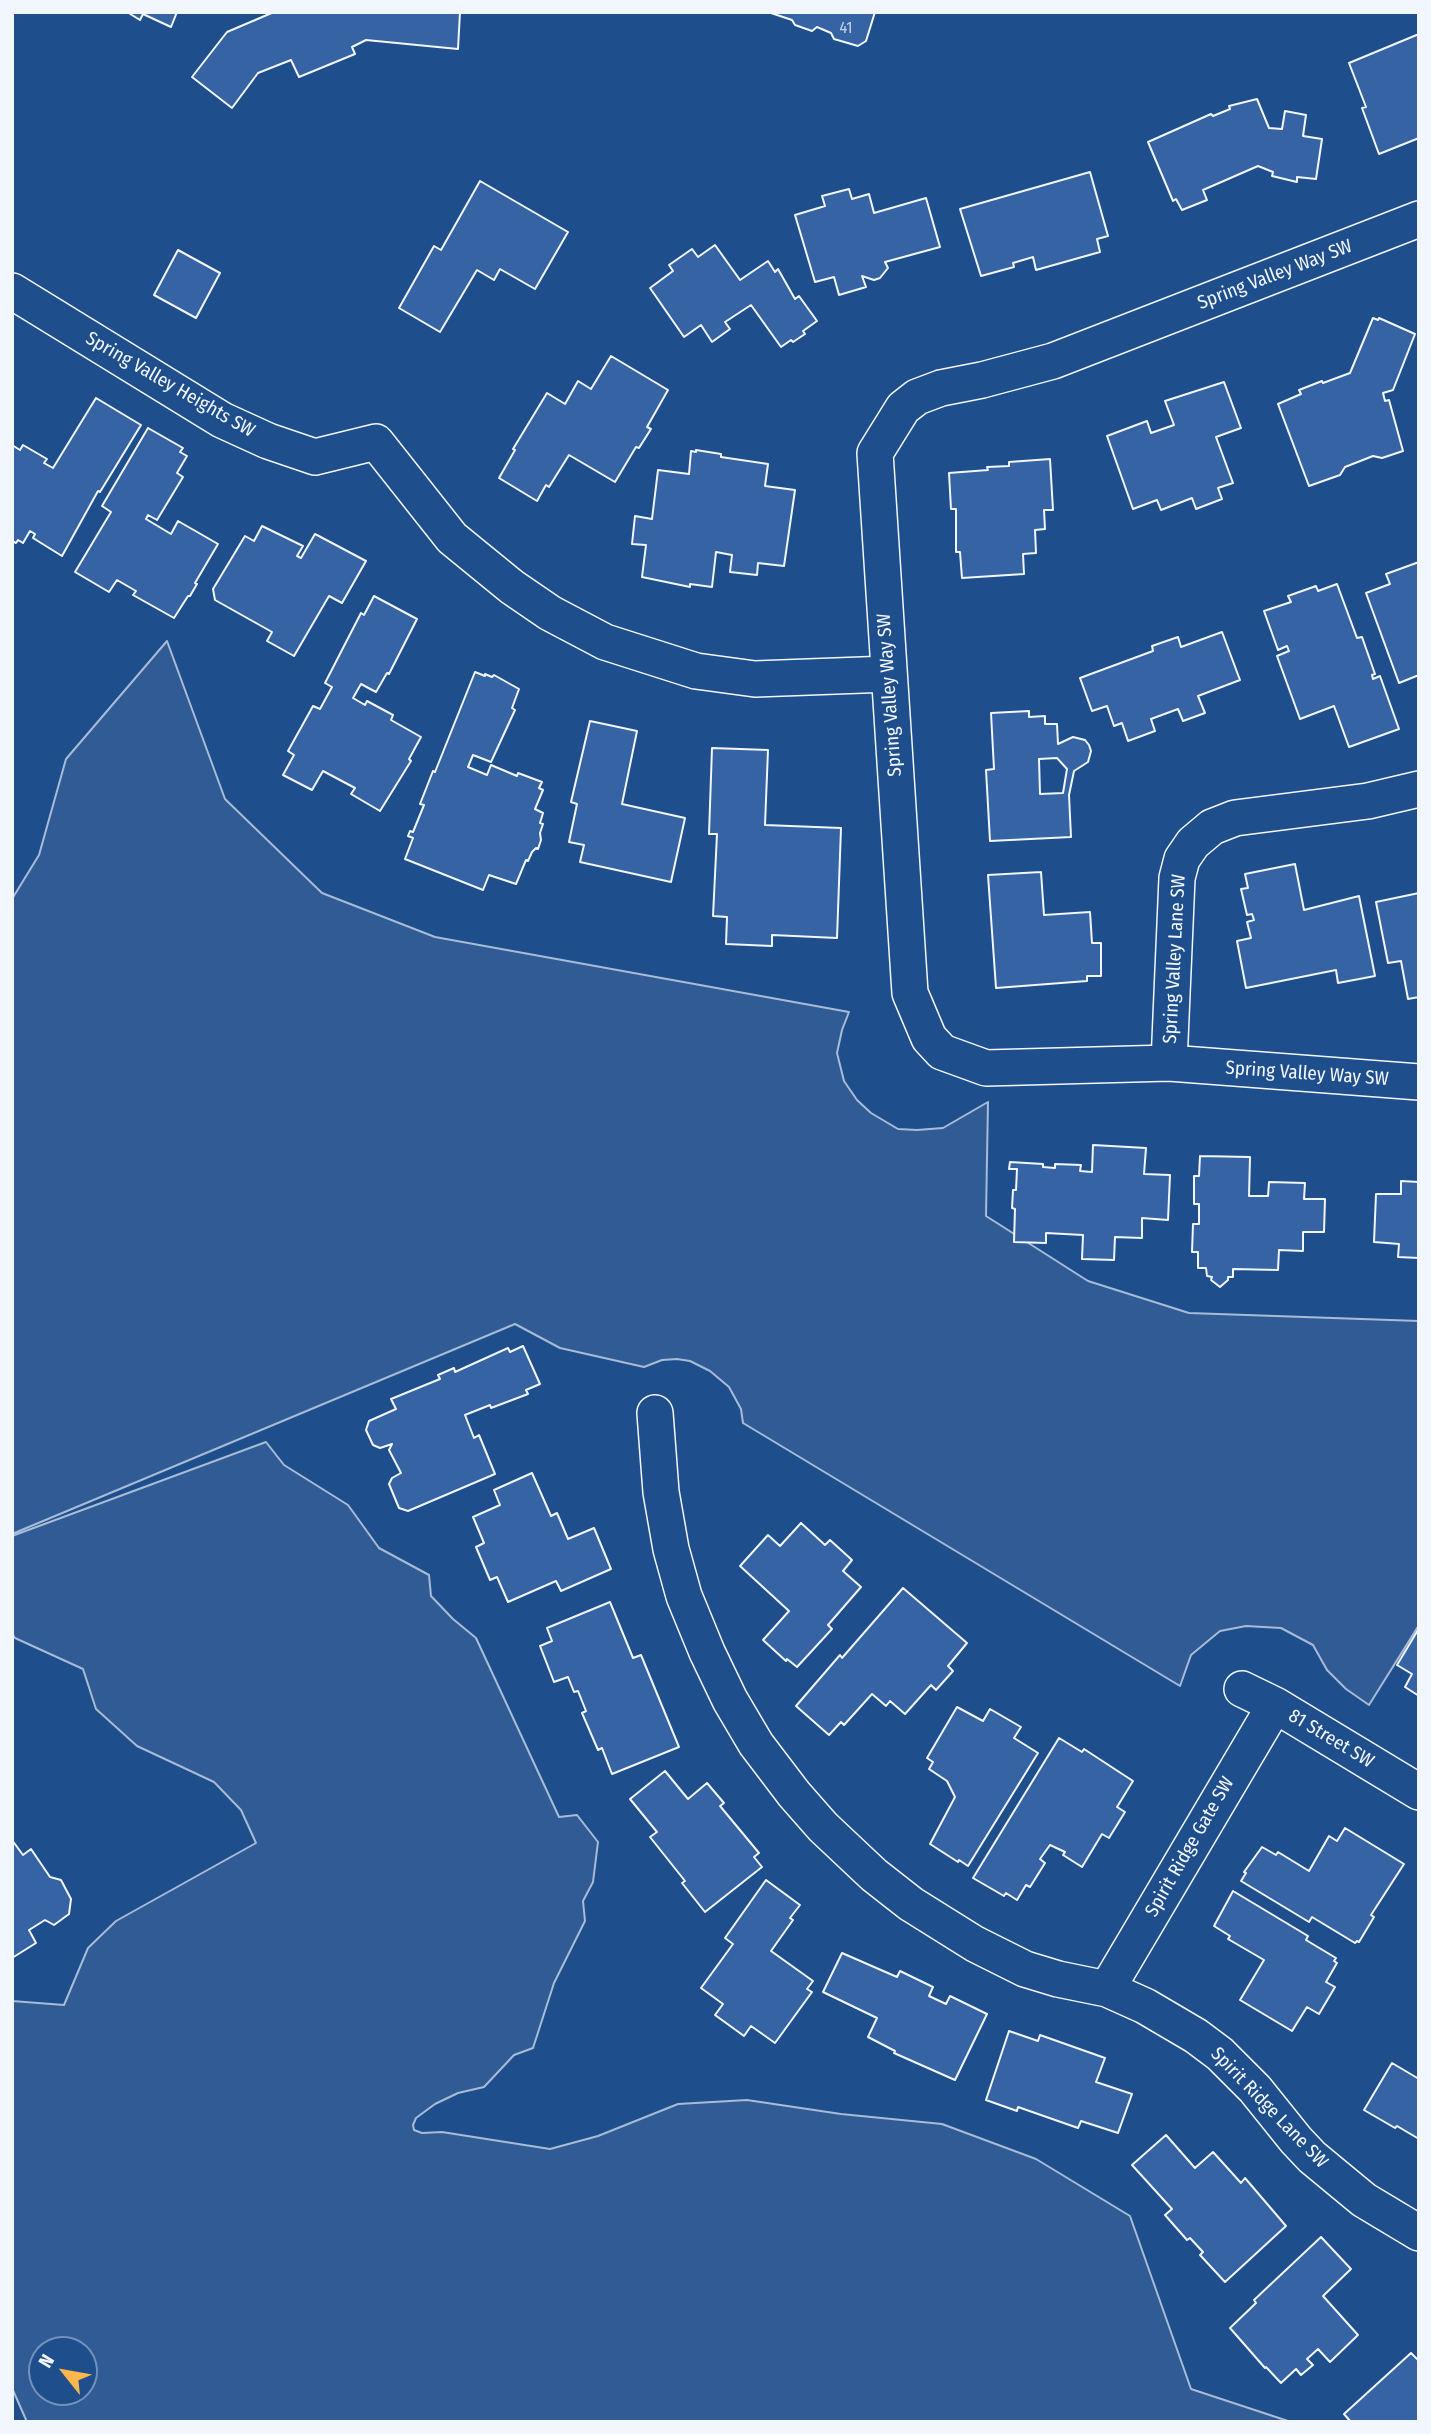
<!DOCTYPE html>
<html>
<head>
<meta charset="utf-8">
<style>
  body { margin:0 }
  #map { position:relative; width:1431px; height:2434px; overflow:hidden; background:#1f4e8c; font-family:"Fira Sans Condensed",sans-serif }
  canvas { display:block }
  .frame { position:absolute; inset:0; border:14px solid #f2f6ff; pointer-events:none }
  .north { position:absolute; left:28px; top:2336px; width:70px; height:70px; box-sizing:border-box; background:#1f4e8c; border:2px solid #7391ba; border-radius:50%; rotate:301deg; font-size:19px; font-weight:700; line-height:28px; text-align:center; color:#f2f6ff }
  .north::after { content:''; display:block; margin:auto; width:24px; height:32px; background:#ffb74d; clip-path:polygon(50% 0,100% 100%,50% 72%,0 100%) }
</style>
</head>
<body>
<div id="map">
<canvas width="1431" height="2434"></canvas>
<div class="frame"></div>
<div class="north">N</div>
</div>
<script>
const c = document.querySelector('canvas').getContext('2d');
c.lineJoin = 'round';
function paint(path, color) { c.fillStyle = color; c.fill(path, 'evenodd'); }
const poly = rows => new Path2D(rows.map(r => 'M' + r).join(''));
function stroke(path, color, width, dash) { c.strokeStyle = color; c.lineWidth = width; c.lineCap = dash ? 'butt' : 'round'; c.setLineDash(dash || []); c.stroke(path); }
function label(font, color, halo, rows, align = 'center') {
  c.font = font + ' "Fira Sans Condensed",sans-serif'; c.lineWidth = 5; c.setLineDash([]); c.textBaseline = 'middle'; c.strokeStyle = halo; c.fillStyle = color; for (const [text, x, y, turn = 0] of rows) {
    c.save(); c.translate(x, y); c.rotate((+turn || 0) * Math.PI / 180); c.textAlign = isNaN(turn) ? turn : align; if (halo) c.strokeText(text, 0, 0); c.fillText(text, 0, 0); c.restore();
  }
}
const built = poly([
  [167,641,225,799,322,893,435,937,849,1012,842,1030,837,1053,844,1081,857,1100,871,1113,898,1129,917,1130,943,1128,988,1102,986,1216,1088,1281,1189,1313,1419,1321,1419,1625,1369,1705,1346,1689,1327,1670,1313,1645,1281,1628,1246,1626,1220,1631,1191,1655,1180,1686,743,1423,741,1409,729,1387,710,1371,690,1361,677,1359,662,1360,644,1367,560,1348,515,1324,12,1534,12,899,39,855,66,759,167,641],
  [266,1442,284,1465,348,1505,379,1548,429,1575,431,1596,453,1619,476,1638,559,1817,577,1815,598,1842,593,1882,583,1901,585,1921,554,1983,533,2048,514,2055,484,2087,458,2093,435,2104,416,2118,413,2125,414,2130,422,2133,442,2132,550,2149,598,2136,678,2104,747,2100,841,2114,942,2124,1036,2159,1130,2216,1191,2389,1291,2422,27,2422,12,2388,12,2001,64,2005,88,1948,116,1921,256,1843,241,1810,214,1782,137,1746,96,1709,83,1669,15,1638,12,1633,12,1536,266,1442],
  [42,2350,84,2350,84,2392,42,2392,42,2350]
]);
paint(built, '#305b95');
stroke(built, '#a8bbd7', 2);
const building = poly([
  [127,12,177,12,171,27,143,14,140,20,127,12],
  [274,12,460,12,458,49,366,40,352,47,355,54,299,77,291,60,258,73,232,108,192,77,227,32,274,12],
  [768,12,875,12,866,41,858,46,834,39,831,33,817,27,812,31,795,25,792,20,768,12],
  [1419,34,1419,138,1379,154,1362,108,1366,107,1349,63,1419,34],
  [1257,99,1269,128,1282,129,1285,111,1306,115,1303,136,1322,139,1316,179,1297,177,1297,182,1272,176,1273,172,1258,166,1203,190,1207,200,1182,210,1176,199,1173,201,1148,142,1211,114,1213,116,1230,109,1229,106,1257,99],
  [1090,172,1108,236,1097,239,1100,252,1036,270,1033,257,1013,263,1014,267,981,276,960,209,1090,172],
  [480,181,568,232,535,289,500,269,494,280,477,270,440,332,399,308,434,246,441,250,480,181],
  [849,189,852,199,869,194,874,213,926,198,940,247,885,262,888,268,880,278,874,280,862,276,866,287,839,295,834,277,815,282,795,215,825,206,822,196,849,189],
  [715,245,740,280,768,261,775,272,778,269,795,299,799,296,817,321,803,331,805,334,793,342,791,340,781,347,751,305,725,322,730,329,712,342,701,325,684,337,650,288,673,271,669,265,692,249,698,257,715,245],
  [178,250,220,273,196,318,154,295,178,250],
  [1373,318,1378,320,1379,318,1415,334,1393,390,1383,393,1385,401,1389,400,1403,451,1382,458,1373,456,1345,467,1340,475,1309,486,1278,404,1301,394,1299,390,1322,381,1323,383,1350,373,1373,318],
  [611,356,668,390,647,427,651,429,639,448,636,447,615,482,569,455,549,487,546,485,537,501,499,478,515,450,513,449,547,393,565,404,578,381,591,389,611,356],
  [1224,382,1241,428,1216,437,1233,483,1218,488,1222,499,1196,509,1192,498,1161,510,1157,500,1133,509,1107,436,1147,421,1151,433,1174,425,1165,401,1224,382],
  [96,398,141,425,100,492,98,491,62,556,33,538,35,534,30,531,23,543,18,540,16,543,12,541,12,445,20,450,23,445,47,459,44,463,53,468,96,398],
  [148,428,183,448,180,452,187,456,177,473,183,477,157,520,148,515,146,519,171,534,178,521,218,544,195,583,197,584,190,596,188,596,174,618,133,595,136,591,117,580,109,592,75,572,111,512,102,506,148,428],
  [696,450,721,454,721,457,768,464,765,486,795,490,784,566,758,563,757,575,730,572,732,555,716,552,712,587,690,584,690,587,642,577,646,545,632,544,635,516,652,519,658,470,689,474,691,451,696,452,696,450],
  [1050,459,1053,510,1044,510,1045,529,1035,530,1036,553,1023,554,1024,574,962,578,960,552,956,552,956,509,951,509,949,473,988,470,987,467,1009,466,1009,462,1050,459],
  [262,526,303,546,297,556,301,558,315,534,366,561,342,603,329,596,294,656,267,641,272,632,215,600,213,589,245,536,254,541,262,526],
  [1419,562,1419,675,1399,683,1366,593,1390,584,1386,574,1419,562],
  [1337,584,1357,638,1362,637,1375,674,1372,675,1373,679,1380,676,1399,729,1349,747,1334,706,1300,719,1277,656,1289,651,1287,646,1278,650,1264,611,1291,602,1288,596,1316,586,1318,591,1337,584],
  [374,596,417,619,389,674,387,673,376,692,361,684,353,698,365,705,367,701,393,715,391,720,421,737,409,759,411,761,380,811,351,794,355,788,323,771,312,790,283,775,294,755,288,751,313,706,320,709,332,687,325,683,361,613,364,615,374,596],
  [1222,632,1240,680,1198,696,1205,713,1183,721,1178,709,1151,719,1155,731,1128,741,1122,723,1114,726,1107,706,1092,711,1080,678,1153,651,1152,646,1178,637,1181,647,1222,632],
  [475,672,485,676,485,674,492,677,494,675,519,689,512,708,515,710,491,762,473,755,468,767,487,775,491,765,517,776,518,773,542,782,539,788,543,790,535,809,543,813,540,823,543,824,540,833,541,840,538,849,536,848,532,852,528,861,526,860,516,884,489,875,483,890,405,859,413,838,408,836,410,831,413,832,424,805,420,804,433,771,435,772,475,672],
  [1029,711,1029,717,1045,716,1045,724,1057,724,1058,744,1073,737,1085,740,1089,745,1091,751,1088,762,1074,771,1069,795,1071,837,990,841,986,770,994,769,991,713,1029,711],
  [1057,758,1067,769,1063,793,1040,794,1039,759,1057,758],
  [590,721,637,731,622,804,685,818,671,882,580,862,584,845,569,842,577,804,571,802,590,721],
  [712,748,768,750,765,825,841,828,837,938,772,935,772,946,726,944,727,917,713,916,717,834,709,834,712,748],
  [1295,864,1304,910,1359,896,1375,976,1338,983,1336,970,1246,988,1237,941,1251,938,1247,922,1254,920,1252,914,1247,915,1241,889,1248,888,1245,874,1295,864],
  [1041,872,1044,915,1090,912,1092,943,1101,943,1101,976,1087,976,1087,981,996,988,988,875,1041,872],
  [1419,893,1419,997,1408,999,1401,961,1388,963,1376,902,1419,893],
  [1093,1145,1146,1148,1144,1174,1170,1175,1168,1220,1142,1218,1142,1238,1115,1237,1114,1260,1082,1259,1083,1235,1046,1233,1046,1243,1014,1242,1015,1209,1012,1208,1013,1190,1016,1190,1017,1169,1009,1169,1010,1162,1043,1164,1043,1167,1055,1168,1055,1164,1081,1165,1080,1171,1092,1172,1093,1145],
  [1200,1156,1250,1157,1249,1196,1268,1196,1269,1182,1305,1183,1304,1199,1325,1199,1324,1232,1303,1232,1303,1251,1279,1250,1278,1270,1233,1269,1233,1277,1228,1277,1228,1280,1220,1287,1211,1280,1212,1277,1207,1276,1206,1268,1198,1268,1198,1252,1192,1252,1193,1224,1199,1224,1199,1204,1194,1204,1194,1176,1199,1176,1200,1156],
  [1401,1181,1419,1182,1419,1258,1398,1257,1399,1244,1374,1242,1376,1194,1401,1194,1401,1181],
  [523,1346,540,1384,526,1390,528,1394,491,1408,490,1405,465,1415,474,1438,479,1435,495,1474,408,1511,399,1508,389,1484,392,1478,401,1473,389,1450,392,1444,380,1448,373,1445,366,1430,369,1421,396,1409,391,1399,440,1379,438,1375,454,1368,455,1372,508,1348,510,1352,523,1346],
  [532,1473,551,1516,557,1513,568,1539,594,1528,611,1569,561,1591,556,1581,508,1602,497,1577,490,1580,476,1547,484,1543,473,1517,500,1505,494,1490,532,1473],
  [801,1523,825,1545,830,1540,852,1560,843,1571,861,1587,828,1625,832,1629,797,1667,787,1659,786,1661,763,1640,789,1611,740,1566,768,1535,780,1546,801,1523],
  [903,1588,967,1643,948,1666,953,1671,936,1690,931,1685,905,1714,890,1701,886,1706,872,1694,844,1725,841,1722,829,1735,796,1706,840,1655,842,1658,903,1588],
  [610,1602,633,1658,641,1655,679,1747,612,1774,602,1748,598,1750,582,1713,586,1711,578,1691,574,1692,568,1677,554,1682,540,1646,552,1641,547,1628,610,1602],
  [1418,1630,1419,1630,1419,1696,1405,1687,1412,1674,1397,1665,1418,1630],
  [957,1707,983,1721,990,1709,1021,1727,1014,1738,1038,1753,968,1866,959,1860,958,1862,930,1844,955,1797,947,1781,929,1769,933,1762,927,1758,957,1707],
  [1059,1738,1082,1752,1084,1749,1133,1781,1117,1807,1125,1812,1109,1838,1102,1834,1082,1867,1063,1855,1065,1852,1050,1845,1040,1859,1045,1863,1030,1887,1026,1885,1017,1900,1006,1893,1004,1896,973,1878,1059,1738],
  [665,1771,688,1799,707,1783,724,1803,720,1806,759,1853,754,1857,762,1867,705,1912,682,1883,685,1881,650,1837,657,1832,630,1799,665,1771],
  [1345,1828,1404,1864,1371,1915,1374,1917,1359,1942,1357,1941,1355,1943,1312,1917,1309,1922,1241,1881,1246,1873,1244,1872,1262,1847,1276,1855,1278,1852,1309,1871,1329,1836,1337,1841,1345,1828],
  [12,1840,23,1855,31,1849,50,1877,61,1880,71,1899,69,1914,54,1925,45,1920,29,1930,36,1943,12,1958,12,1840],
  [766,1880,800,1905,790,1918,793,1920,771,1951,813,1981,807,1989,812,1992,775,2043,751,2026,744,2036,715,2015,723,2004,701,1988,733,1944,725,1938,766,1880],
  [1233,1891,1308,1936,1306,1940,1336,1958,1334,1961,1337,1963,1326,1982,1335,1987,1319,2014,1307,2007,1292,2031,1240,2000,1264,1960,1228,1939,1230,1936,1214,1926,1233,1891],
  [842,1953,897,1977,900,1971,933,1987,929,1996,946,2004,950,1996,987,2014,955,2080,894,2053,895,2051,868,2037,877,2018,823,1992,842,1953],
  [1009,2031,1038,2041,1040,2035,1105,2058,1096,2082,1132,2094,1118,2133,1081,2121,1078,2128,1018,2107,1017,2111,986,2100,1009,2031],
  [1392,2063,1419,2079,1419,2139,1397,2126,1395,2128,1364,2110,1392,2063],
  [1166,2135,1195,2168,1213,2152,1241,2183,1245,2178,1286,2226,1225,2282,1200,2255,1203,2252,1190,2238,1187,2240,1165,2215,1172,2209,1132,2165,1166,2135],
  [1321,2237,1351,2269,1323,2296,1358,2335,1330,2362,1318,2349,1307,2359,1313,2365,1301,2375,1296,2369,1281,2383,1266,2367,1265,2368,1230,2328,1256,2303,1254,2300,1321,2237],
  [1411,2353,1419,2361,1419,2422,1351,2422,1344,2414,1411,2353]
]);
paint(building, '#3563a3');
stroke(building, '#f2f6ff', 2);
const street = poly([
  [1419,219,1053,361,982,380,941,388,917,397,903,408,875,453,910,993,929,1038,942,1052,986,1068,1169,1063,1419,1082],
  [12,291,222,420,268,441,315,457,376,442,452,538,512,587,550,613,605,642,696,671,755,679,889,674],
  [1169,1063,1177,878,1182,859,1193,843,1212,827,1235,818,1368,801,1419,789],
  [655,1413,661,1492,671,1549,684,1596,707,1652,730,1700,756,1744,794,1794,823,1827,874,1875,911,1904,975,1944,1025,1969,1058,1979,1107,1989,1145,2006,1196,2036,1220,2054,1255,2089,1296,2140,1312,2157,1364,2200,1419,2233],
  [1242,1689,1275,1705,1419,1792],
  [1107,1989,1275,1705]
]);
stroke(street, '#f2f6ff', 38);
stroke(street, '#1f4e8c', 35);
label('16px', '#c3d1e8', null, [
  ["41",846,29]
]);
label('19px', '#f2f6ff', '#1f4e8c', [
  ["Spring Valley Way SW",1275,275,-21],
  ["Spring Valley Heights SW",170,385,30],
  ["Spring Valley Way SW",890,695,-94],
  ["Spring Valley Lane SW",1175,959,-87],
  ["Spring Valley Way SW",1307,1074,4],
  ["81 Street SW",1331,1739,31],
  ["Spirit Ridge Gate SW",1190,1847,-60],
  ["Spirit Ridge Lane SW",1269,2108,46]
]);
</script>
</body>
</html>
